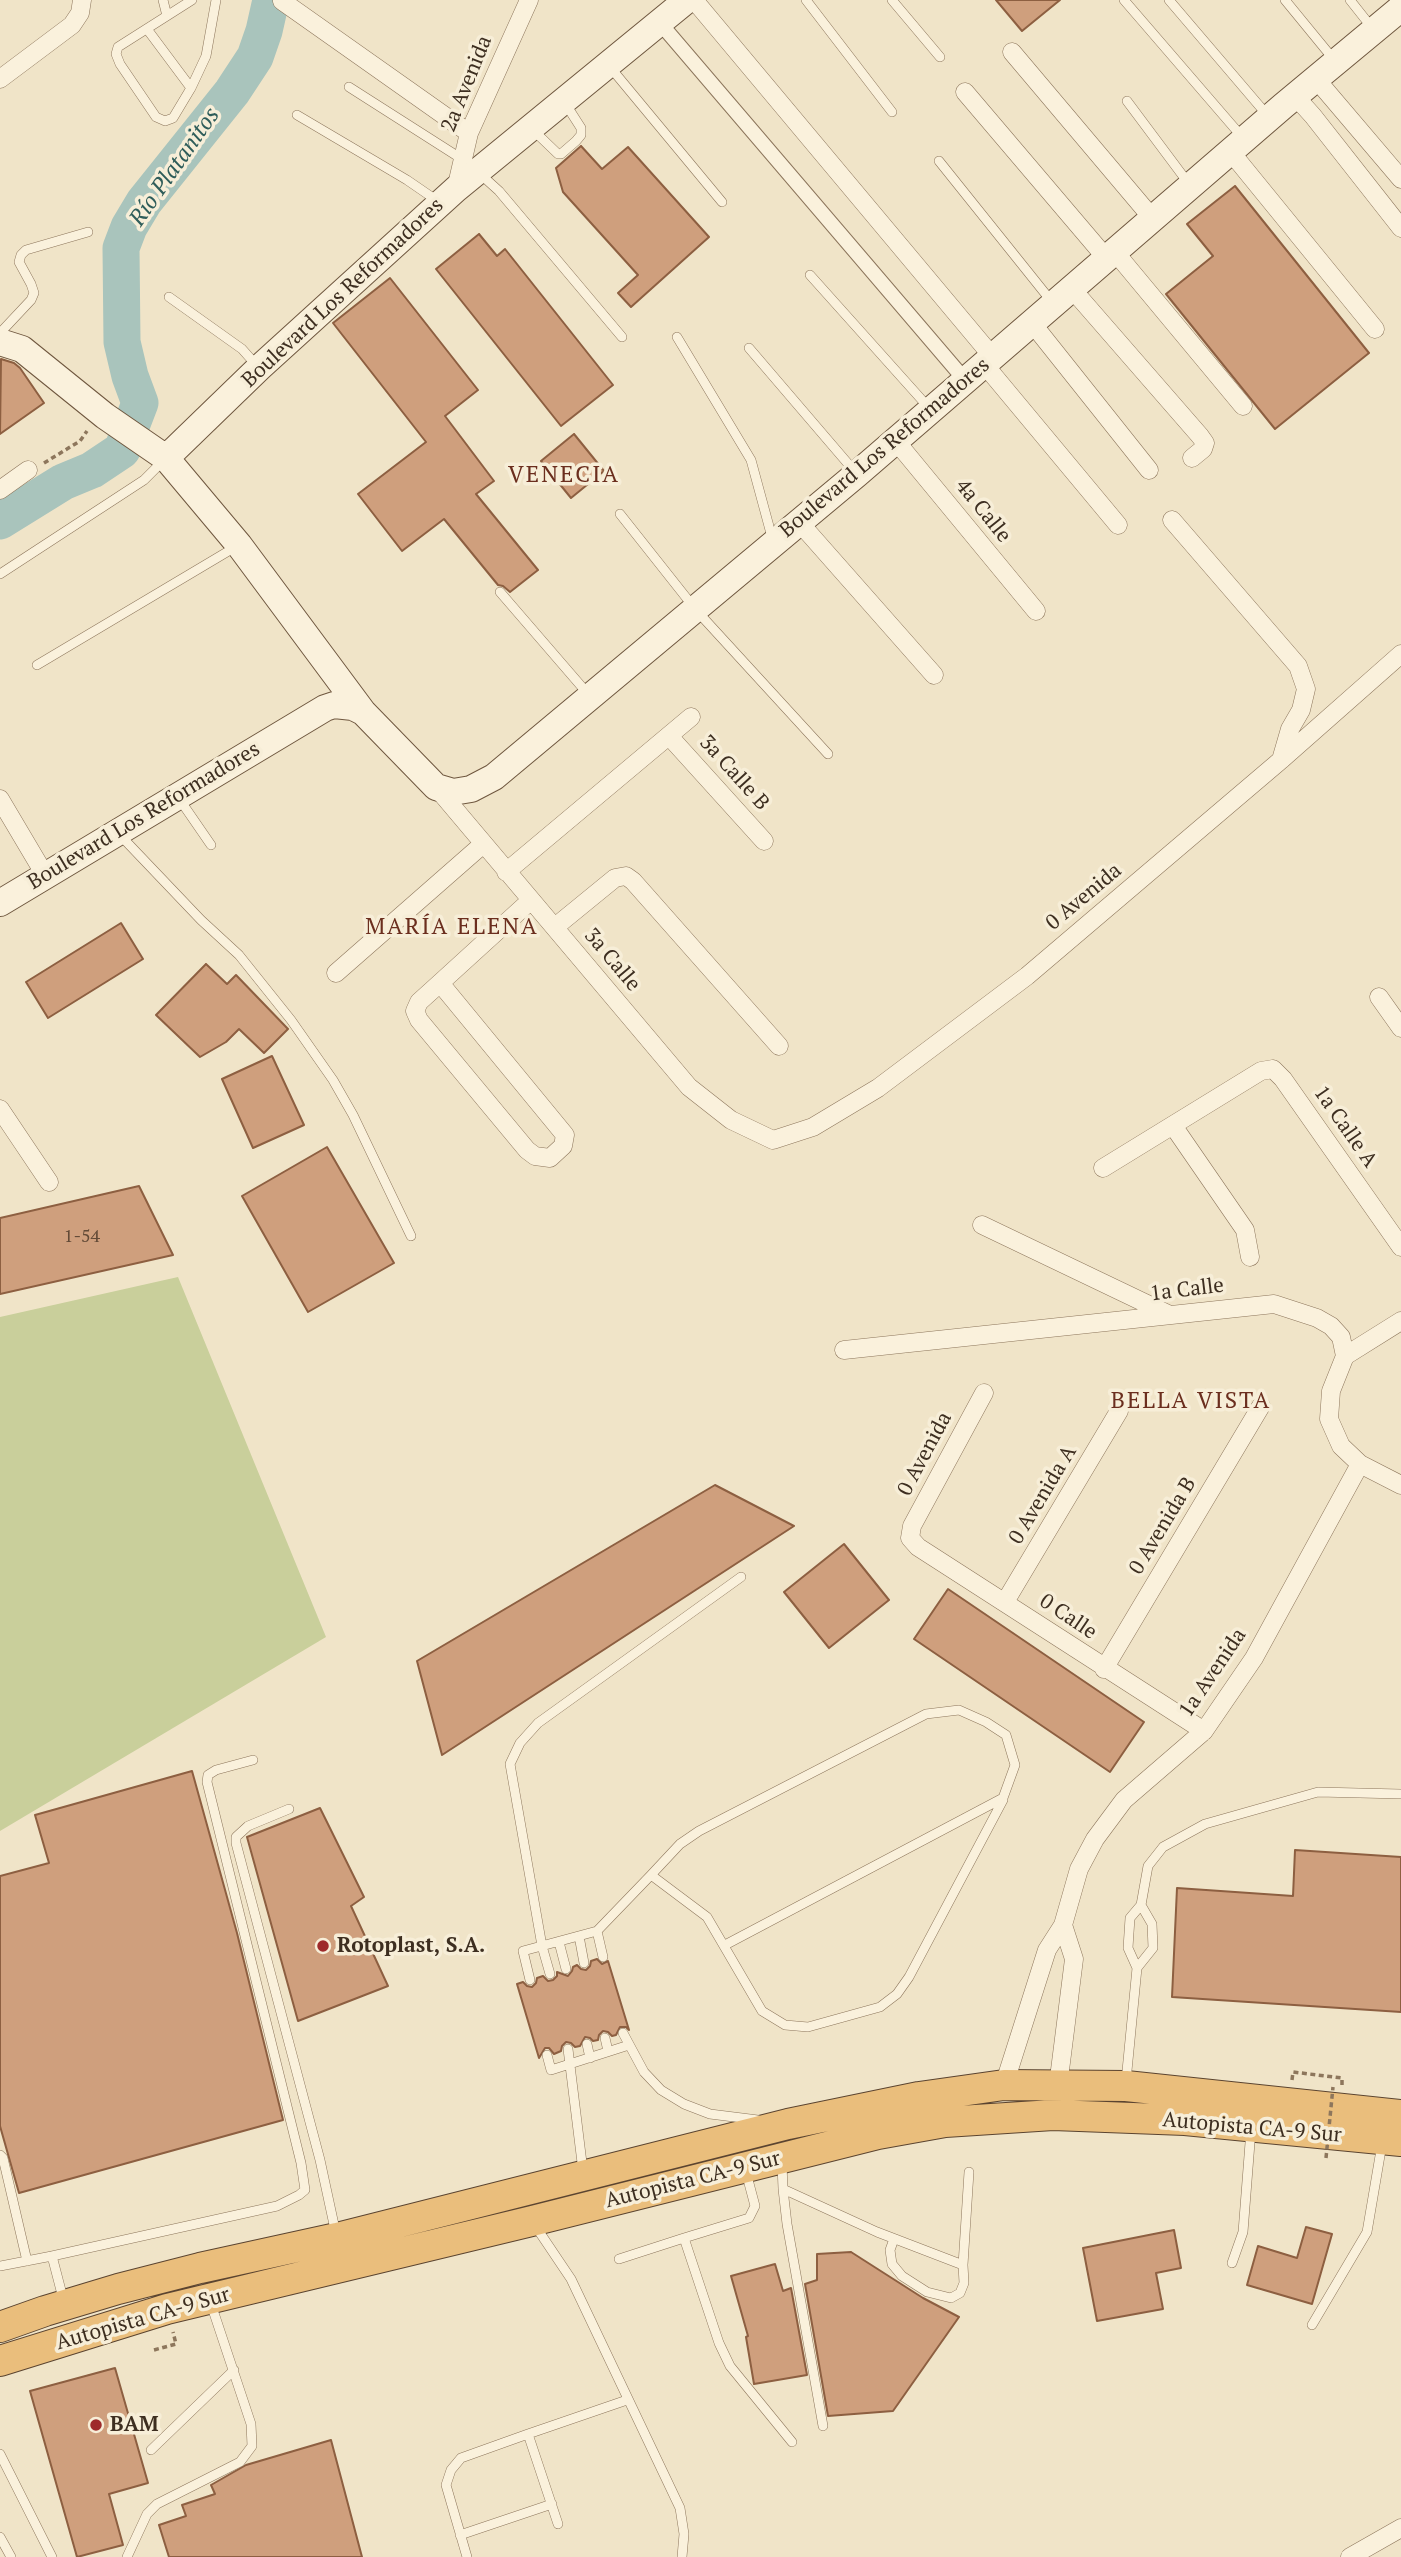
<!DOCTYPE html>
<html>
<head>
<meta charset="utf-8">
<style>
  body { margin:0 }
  canvas { display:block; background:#f0e4c8 }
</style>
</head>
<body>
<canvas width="1401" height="2557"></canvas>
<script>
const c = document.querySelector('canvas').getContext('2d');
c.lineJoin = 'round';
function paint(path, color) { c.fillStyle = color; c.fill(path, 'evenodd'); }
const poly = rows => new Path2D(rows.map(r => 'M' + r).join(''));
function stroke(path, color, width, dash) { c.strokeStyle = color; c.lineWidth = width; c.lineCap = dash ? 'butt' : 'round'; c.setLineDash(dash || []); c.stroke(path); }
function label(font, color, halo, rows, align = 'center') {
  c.font = font + ' "PT Serif",serif'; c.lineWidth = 7; c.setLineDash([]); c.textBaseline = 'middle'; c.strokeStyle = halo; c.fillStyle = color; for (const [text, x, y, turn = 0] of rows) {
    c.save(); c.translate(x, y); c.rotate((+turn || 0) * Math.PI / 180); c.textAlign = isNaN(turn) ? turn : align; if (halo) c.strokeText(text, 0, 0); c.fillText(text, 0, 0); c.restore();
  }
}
paint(poly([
  [178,1277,326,1637,0,1831,0,1317]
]), '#c9cf9b');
stroke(poly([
  [0,521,63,482,92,470,122,450,140,403,130,376,122,342,121,248,129,227,144,202,232,92,255,57,264,31,271,0]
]), '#a9c4bc', 37);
const building = poly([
  [996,0,1060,0,1022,31,996,0],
  [581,146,602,169,628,147,709,237,631,307,618,293,638,275,563,192,556,168,581,146],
  [1235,186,1369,353,1275,429,1166,294,1213,256,1187,224,1235,186],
  [479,234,497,256,505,249,613,385,561,426,436,269,479,234],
  [390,278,478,390,445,416,494,481,476,494,538,570,510,592,503,586,498,585,444,519,402,551,358,494,426,442,333,323,390,278],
  [1,359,14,363,20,368,44,403,0,434,1,359],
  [574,434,604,471,571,498,541,461,574,434],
  [121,923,143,959,48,1018,26,982,121,923],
  [206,964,227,984,236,975,288,1029,264,1053,239,1029,226,1042,200,1057,156,1015,206,964],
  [272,1056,304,1125,253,1148,222,1079,272,1056],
  [327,1147,394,1263,308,1312,242,1196,327,1147],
  [139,1186,173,1255,0,1294,0,1218,139,1186],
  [715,1485,794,1526,442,1755,417,1661,715,1485],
  [844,1544,889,1600,829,1648,784,1592,844,1544],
  [948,1589,1144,1722,1110,1772,914,1639,948,1589],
  [192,1771,237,1933,283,2120,19,2193,0,2126,0,1876,49,1863,35,1815,192,1771],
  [320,1808,364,1897,351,1906,388,1986,298,2021,247,1837,320,1808],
  [1295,1850,1401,1857,1401,2012,1172,1997,1177,1888,1293,1896,1295,1850],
  [597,1959,602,1964,608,1961,629,2030,626,2027,620,2027,616,2035,612,2036,608,2032,603,2031,599,2035,598,2040,593,2041,590,2038,585,2037,580,2046,575,2047,571,2043,566,2042,562,2046,561,2051,554,2054,549,2048,545,2048,539,2058,517,1984,523,1982,527,1986,532,1987,536,1983,537,1978,543,1976,548,1981,553,1980,557,1976,557,1972,568,1976,572,1971,573,1967,577,1965,581,1969,586,1970,590,1966,591,1961,597,1959],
  [1306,2227,1332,2234,1312,2304,1247,2285,1258,2246,1297,2258,1306,2227],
  [1174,2230,1181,2268,1156,2273,1163,2309,1097,2321,1083,2248,1174,2230],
  [851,2252,923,2298,959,2317,893,2411,828,2416,805,2284,817,2280,817,2254,851,2252],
  [775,2264,783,2291,791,2288,807,2375,754,2384,746,2337,748,2336,731,2276,775,2264],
  [115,2368,148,2483,109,2494,123,2545,77,2557,30,2391,115,2368],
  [331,2440,362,2557,169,2557,159,2525,186,2516,182,2505,215,2494,211,2485,246,2465,331,2440]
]);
paint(building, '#cf9f7d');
stroke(building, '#8d5f41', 2);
const service = poly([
  [163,0,167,16],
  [192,0,118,47,116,54,120,64,156,117,165,121,173,118,191,88,206,56,216,0],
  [806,0,892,112],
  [892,0,940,57],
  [1124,0,1243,138],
  [1169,0,1268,116],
  [1285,0,1335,61],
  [1350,0,1373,29],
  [147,29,191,88],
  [610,67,722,202],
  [349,87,465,161],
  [1127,101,1189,184],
  [297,115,407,180,439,202],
  [533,130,558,154,561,154,576,141,581,135,581,128,565,103],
  [939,161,1052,302],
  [478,172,499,191,622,337],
  [810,275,930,409],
  [169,297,242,349,258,367],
  [0,333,31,300,34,293,31,284,19,262,21,255,26,250,88,232],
  [677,337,751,460,773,541],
  [749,348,856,473],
  [620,514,696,610,828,754],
  [0,574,144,480,165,459],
  [500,592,588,694],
  [37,665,237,546],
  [180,800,211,845],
  [119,834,201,920,239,955,291,1020,333,1080,353,1115,411,1236],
  [289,1809,248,1826,236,1837,236,1843,320,2160,336,2234],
  [651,1875,680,1844,699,1831,926,1714,959,1710,986,1722,1006,1735,1015,1765,1003,1798,725,1945],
  [597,1931,603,1957],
  [579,1936,584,1963],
  [559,1942,566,1969],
  [1137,1968,1153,1948,1152,1924,1141,1905],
  [550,1974,542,1946,510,1764,520,1743,538,1723,741,1577],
  [530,1980,523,1951,597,1931,651,1875,707,1917,762,2011,785,2025,808,2027,880,2007,897,1994,909,1977,1003,1800],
  [623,2033,644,2072,661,2090,684,2104,710,2114,758,2120],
  [605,2038,608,2051],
  [587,2044,590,2058],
  [568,2049,583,2171],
  [547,2055,551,2070,629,2045],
  [1126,2081,1137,1968,1128,1948,1130,1918,1141,1905,1148,1866,1163,1847,1205,1824,1318,1792,1401,1794],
  [0,2155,3,2158,27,2261],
  [782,2164,783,2189,877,2232,963,2265,969,2172],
  [783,2189,787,2224,823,2426],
  [534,2224,571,2279,680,2508,684,2534,682,2557],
  [684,2238,749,2218,755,2206,746,2172],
  [894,2239,890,2250,892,2264,902,2276,927,2292,951,2298,960,2293,964,2283,963,2265],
  [52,2256,277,2206,299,2195,305,2190,301,2163,207,1782,208,1775,216,1770,253,1760],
  [619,2259,684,2238,719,2343,730,2366,792,2442],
  [1232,2263,1243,2232,1251,2130],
  [0,2266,52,2256,64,2302],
  [1312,2325,1367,2232,1382,2144],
  [151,2450,234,2370],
  [0,2454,52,2557],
  [558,2524,528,2434,627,2400],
  [460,2535,552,2504],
  [0,2537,11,2557],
  [127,2557,147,2514,157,2504,240,2462,252,2446,251,2424,211,2304],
  [467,2557,446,2485,451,2470,461,2458,528,2434]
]);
const pedestrian = poly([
  [660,23,965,380]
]);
const minor = poly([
  [694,0,992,356],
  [282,1,469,133],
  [1012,52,1153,219],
  [0,79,72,25,80,13,82,0],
  [1316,79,1401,179],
  [965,92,1107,259],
  [1295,96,1313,116,1401,228],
  [1230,151,1375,329],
  [456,189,469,133,529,0],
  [1115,252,1243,406],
  [1072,289,1200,436,1205,443,1203,449,1192,458],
  [1032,323,1149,470],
  [984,364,1118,525],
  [895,440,1036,611],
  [0,490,28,470],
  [1172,520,1298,666,1306,689,1301,710,1290,729,1281,760],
  [799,522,934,675],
  [669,736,764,841],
  [436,787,689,1087,731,1120,773,1140,813,1127,878,1088,1027,976,1281,760,1401,654],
  [0,799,45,875],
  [506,872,691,717],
  [555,927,615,878,626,876,633,881,779,1046],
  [336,973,482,845],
  [440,983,565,1135,563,1146,550,1158,535,1156,527,1150,419,1020,415,1011,419,1002,440,983,530,901],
  [1379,997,1401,1028],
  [0,1109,49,1182],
  [1174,1127,1245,1230,1250,1257],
  [1103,1168,1261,1071,1273,1069,1283,1079,1401,1247],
  [982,1225,1168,1314],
  [844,1350,1274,1304,1317,1318,1331,1326,1341,1337,1345,1356,1331,1391,1329,1419,1341,1446,1360,1464,1401,1485],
  [1345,1356,1401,1321],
  [984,1393,912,1526,910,1538,918,1547,1204,1731],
  [1005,1602,1119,1411],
  [1104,1669,1261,1406],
  [1004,2085,1047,1950,1063,1925,1079,1869,1095,1839,1124,1800,1204,1731,1254,1658,1360,1464],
  [1058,2086,1074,1959,1063,1925],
  [1350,2557,1401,2528]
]);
const secondary = poly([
  [0,342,22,349,105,416,166,458,239,545,363,712],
  [166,458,259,368,456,189,687,0],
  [0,903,325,708,334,705,353,707,363,712,436,787,453,792,471,789,494,777,857,474,1283,106,1401,8]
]);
const trunk = poly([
  [0,2327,45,2311,118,2289,200,2268,337,2238,788,2124,919,2097,1004,2085,1126,2086,1401,2115],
  [0,2361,167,2309,532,2221,878,2134,945,2122,1053,2115,1185,2120,1401,2141]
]);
stroke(service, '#8d765c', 10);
stroke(pedestrian, '#8d765c', 16);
stroke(minor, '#8d765c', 19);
stroke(secondary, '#6f573f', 28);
stroke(trunk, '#5b4430', 32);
stroke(poly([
  [44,463,80,441,87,431],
  [1292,2080,1293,2072,1342,2078,1342,2086],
  [154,2350,176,2344,173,2332]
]), '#8d765c', 3.5, [5, 3.5]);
stroke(service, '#faf1dc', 9);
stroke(pedestrian, '#faf1dc', 14);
stroke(minor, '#faf1dc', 18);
stroke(secondary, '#faf1dc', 26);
stroke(trunk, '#eabe7c', 30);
stroke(poly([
  [1326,2158,1333,2087]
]), '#8d765c', 3.5, [5, 3.5]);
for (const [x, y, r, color] of [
  [323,1946,7,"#9e2a2b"],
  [96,2425,7,"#9e2a2b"]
]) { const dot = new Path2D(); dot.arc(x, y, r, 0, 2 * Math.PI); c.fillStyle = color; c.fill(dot); stroke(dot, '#f7eed8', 2.5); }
label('18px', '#624a37', null, [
  ["1-54",82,1237]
]);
label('21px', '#3d2e20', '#f7eed8', [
  ["2a Avenida",467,84,-68],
  ["Boulevard Los Reformadores",343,293,-43],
  ["Boulevard Los Reformadores",885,448,-40],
  ["4a Calle",983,511,51],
  ["3a Calle B",734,773,48],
  ["Boulevard Los Reformadores",144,816,-31],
  ["0 Avenida",1084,897,-40],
  ["3a Calle",612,960,50],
  ["1a Calle A",1345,1127,55],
  ["1a Calle",1187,1290,-7],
  ["0 Avenida",925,1454,-62],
  ["0 Avenida A",1043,1495,-59],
  ["0 Avenida B",1163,1526,-59],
  ["0 Calle",1068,1617,34],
  ["1a Avenida",1213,1673,-56],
  ["Autopista CA-9 Sur",1252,2128,5],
  ["Autopista CA-9 Sur",693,2180,-14],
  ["Autopista CA-9 Sur",143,2319,-16]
]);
label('bold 21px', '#3d2e20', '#f7eed8', [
  ["Rotoplast, S.A.",337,1946],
  ["BAM",110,2425]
], 'left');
label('italic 23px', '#2f5d5a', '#f7eed8', [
  ["Río Platanitos",175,167,-55]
]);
c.letterSpacing = '2px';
label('23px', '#6b2e1e', '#f7eed8', [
  ["VENECIA",564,475],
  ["MARÍA ELENA",452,927],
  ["BELLA VISTA",1191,1401]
]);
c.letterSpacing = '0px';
</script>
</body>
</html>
